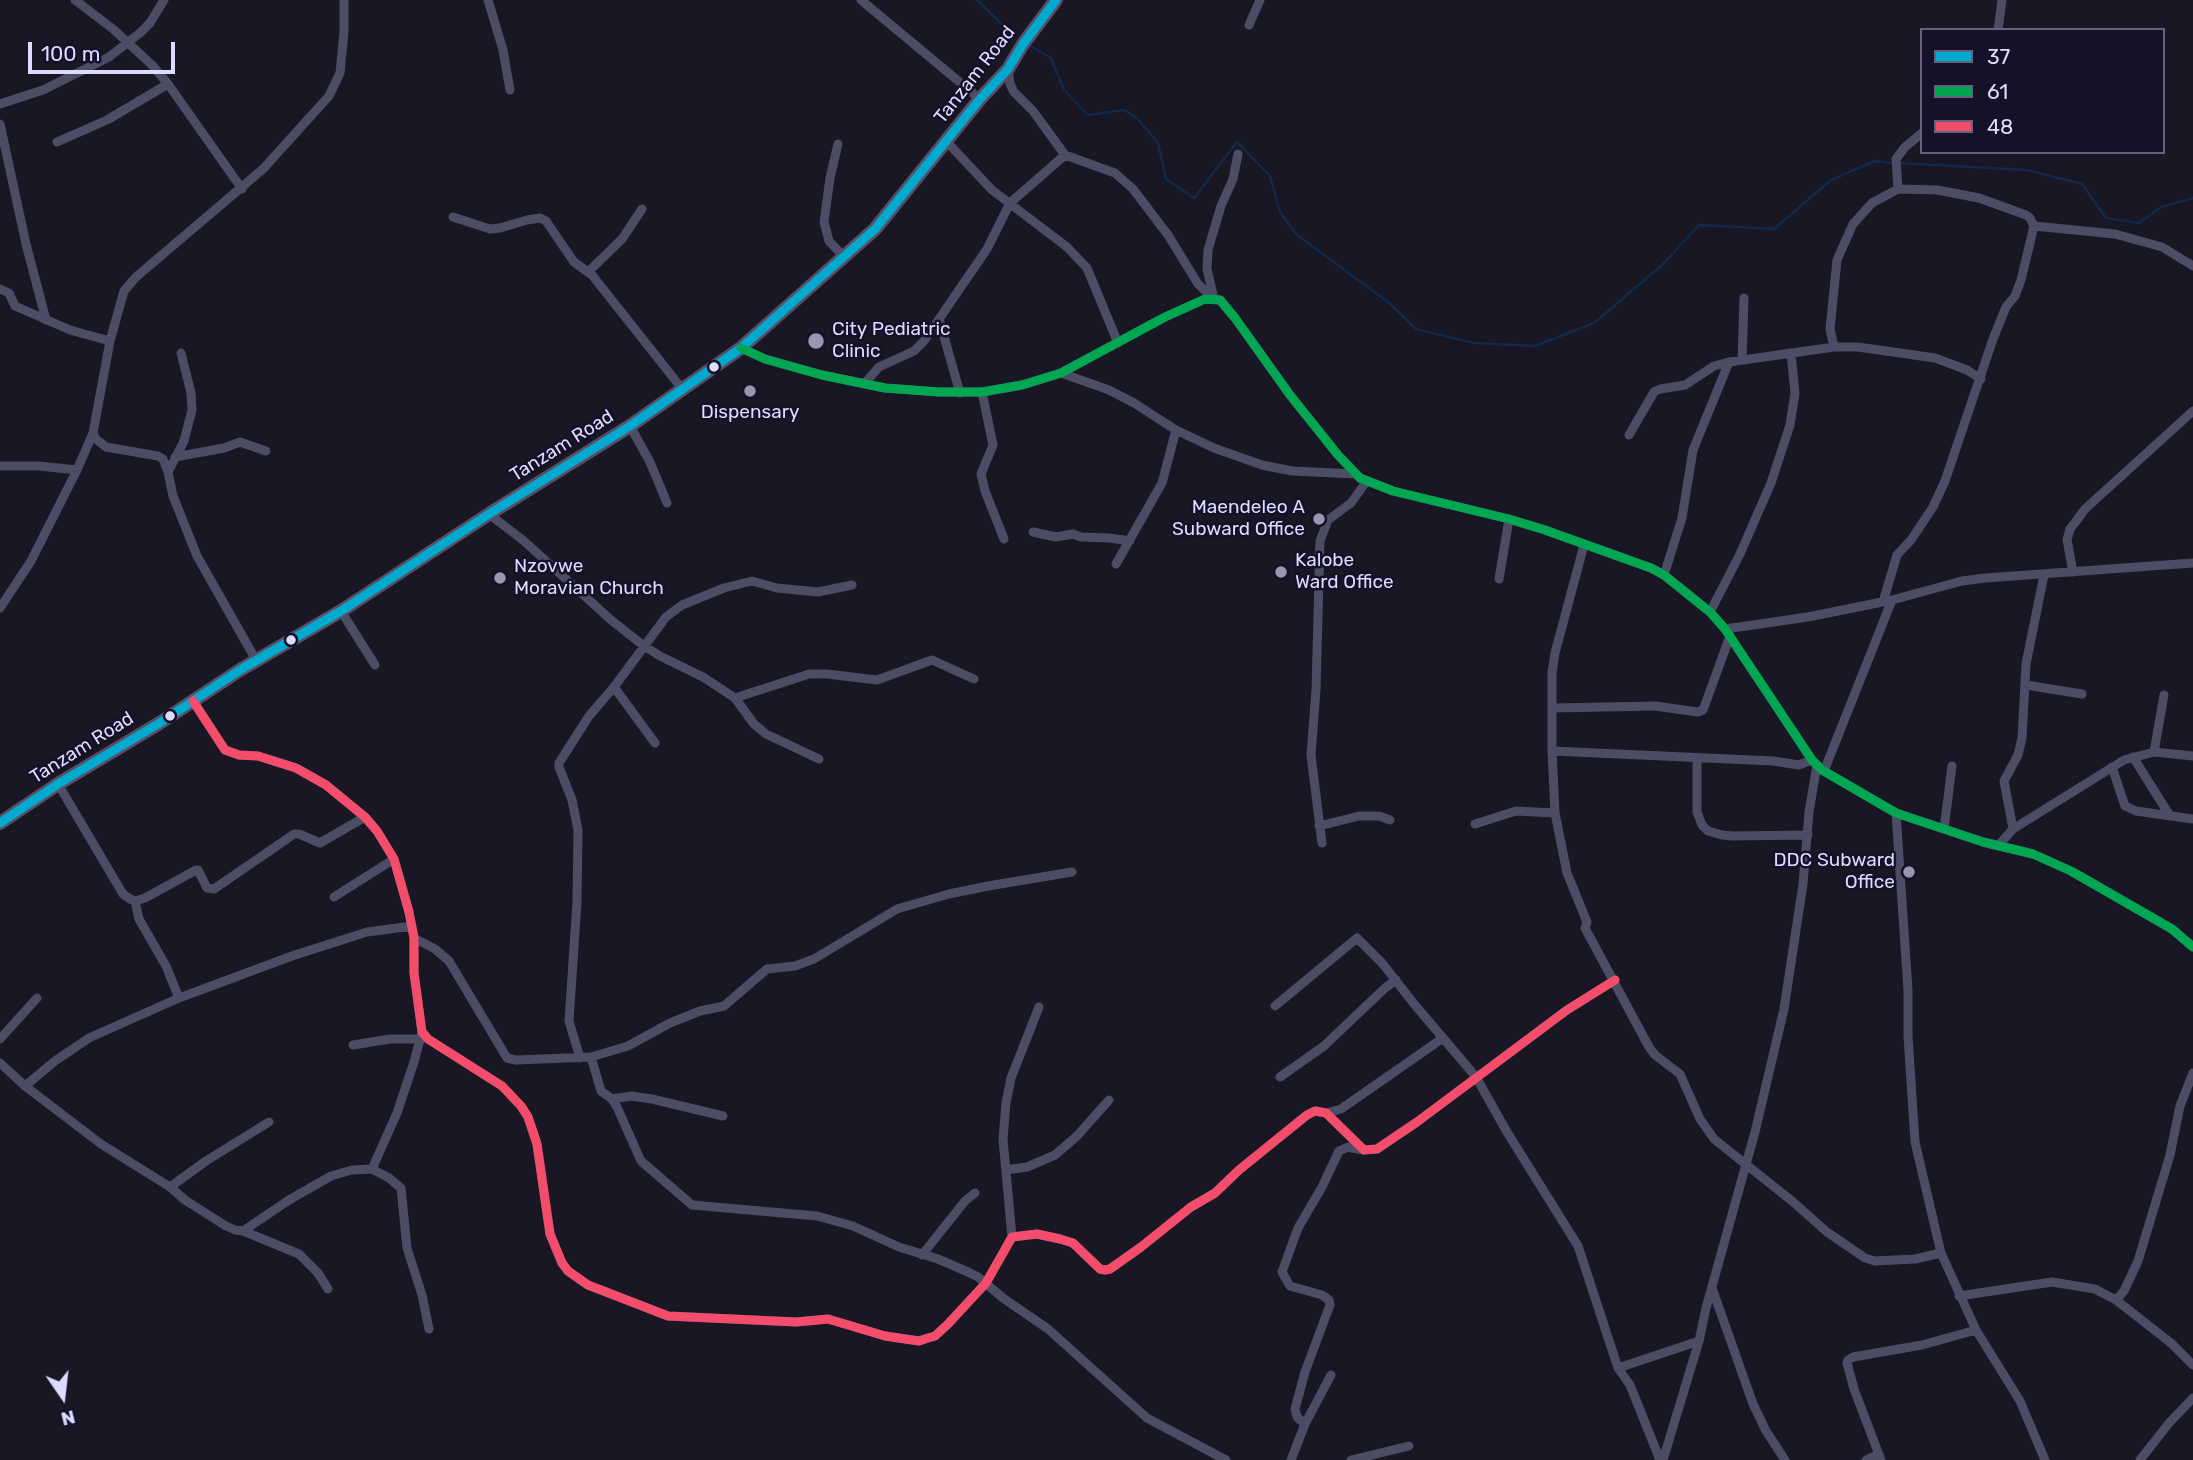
<!DOCTYPE html>
<html>
<head>
<meta charset="utf-8">
<style>
  body { margin:0 }
  #map { position:relative; width:2193px; height:1460px; overflow:hidden; background:#181723; font-family:Rubik,sans-serif }
  canvas { display:block }
  .legend { position:absolute; left:1920px; top:28px; width:245px; height:126px; box-sizing:border-box; background:#141129; border:2px solid #64627e; margin:0; padding:9px 12px; list-style:none; font-size:21px; color:#dddbfe }
  .legend li { display:flex; align-items:center; gap:14px; height:35px }
  .legend b { width:35px; border:2px solid #64627e }
  .north { position:absolute; left:28px; top:1362px; width:70px; height:70px; -webkit-text-stroke:5px #141129; paint-order:stroke; rotate:166deg; font-size:19px; font-weight:700; line-height:28px; text-align:center; color:#dddbfe }
  .north::after { content:''; display:block; margin:auto; width:24px; height:32px; background:#dddbfe; clip-path:polygon(50% 0,100% 100%,50% 72%,0 100%) }
  .scale { position:absolute; left:28px; top:42px; width:147px; height:32px; box-sizing:border-box; border:4px solid #dddbfe; border-top:0; padding-left:9px; font-size:21px; line-height:24px; white-space:nowrap; color:#dddbfe; -webkit-text-stroke:5px #141129; paint-order:stroke }
</style>
</head>
<body>
<div id="map">
<canvas width="2193" height="1460"></canvas>
<ul class="legend">
<li><b style="height:9px;background:#00a9ce"></b>37</li>
<li><b style="height:9px;background:#00a651"></b>61</li>
<li><b style="height:9px;background:#f44d6c"></b>48</li>
</ul>
<div class="north">N</div>
<div class="scale">100 m</div>
</div>
<script>
const c = document.querySelector('canvas').getContext('2d');
c.lineJoin = 'round';
const poly = rows => new Path2D(rows.map(r => 'M' + r).join(''));
function stroke(path, color, width, dash) { c.strokeStyle = color; c.lineWidth = width; c.lineCap = dash ? 'butt' : 'round'; c.setLineDash(dash || []); c.stroke(path); }
function label(font, color, halo, rows, align = 'center') {
  c.font = font + ' Rubik,sans-serif'; c.lineWidth = 5; c.setLineDash([]); c.textBaseline = 'middle'; c.strokeStyle = halo; c.fillStyle = color; for (const [text, x, y, turn = 0] of rows) {
    c.save(); c.translate(x, y); c.rotate((+turn || 0) * Math.PI / 180); c.textAlign = isNaN(turn) ? turn : align; if (halo) c.strokeText(text, 0, 0); c.fillText(text, 0, 0); c.restore();
  }
}
stroke(poly([
  [977,0,1004,26],
  [1027,44,1051,58,1064,90,1088,115,1124,110,1137,118,1158,143,1166,179,1194,198,1237,142,1270,176,1280,212,1296,234,1388,302,1416,329,1474,343,1535,346,1594,323,1662,265,1699,225,1774,229,1831,180,1875,161,1893,163],
  [1900,163,2027,170,2082,184,2106,218,2139,223,2161,207,2193,198]
]), '#12294a', 2.5);
stroke(poly([
  [75,0,113,29,152,65,168,84,242,189],
  [488,0,503,50,510,90],
  [861,0,980,99],
  [1249,25,1260,0],
  [1998,30,2002,0],
  [1008,69,1010,84,1014,92,1033,111,1065,155,1115,173,1133,189,1168,235,1198,284,1214,299],
  [0,104,43,90,109,57,140,33,150,23,164,0],
  [0,124,26,244,46,320],
  [57,142,107,120,168,84],
  [947,142,992,190,1067,247,1087,268,1118,343],
  [838,144,830,178,824,222,829,241,844,257],
  [1898,189,1896,159,1905,147,1922,133],
  [453,217,490,229,500,228,527,220,540,218,546,221,574,262,592,275,683,390],
  [2034,226,2115,234,2162,247,2193,266],
  [588,272,622,239,642,209],
  [0,289,9,293,15,306,70,330,110,341],
  [1214,299,1207,269,1208,250,1221,206,1233,179,1238,154],
  [939,319,960,393],
  [1834,347,1830,329,1837,260,1853,224,1872,203,1898,189,1937,190,1979,198,2026,215,2030,218,2034,226,2021,280,2015,296,2006,307,1993,339,1945,481,1933,507,1911,540,1897,555,1883,602],
  [741,348,765,359,822,375,885,388,939,392,982,392,1022,385,1061,373,1165,317,1205,299,1220,300,1235,318,1290,395,1338,455,1360,478,1393,491,1509,519,1545,530,1651,568,1664,575,1710,612,1725,629,1812,760,1822,770,1896,813,1983,842,2033,854,2071,871,2172,929,2193,947],
  [1742,360,1744,298],
  [1061,373,1109,390,1134,403,1176,430,1214,448,1262,465,1292,471,1356,474],
  [865,383,879,367,914,351,924,341,987,249,1010,203,1065,155],
  [982,392,993,445,981,474,985,491,1004,539],
  [630,426,650,462,667,503],
  [93,433,96,439,106,447,158,456,163,459,168,472,173,496,197,556,256,660],
  [1629,435,1654,392,1660,389,1685,385,1714,366,1729,362,1834,347,1858,347,1935,358,1967,370,1981,379],
  [175,457,224,448,240,442,266,451],
  [0,466,39,466,77,470],
  [168,472,184,441,192,410,191,393,181,353],
  [489,514,524,541,611,620,644,646,660,656,703,677,735,698,754,724,766,734,819,759],
  [1033,532,1056,537,1073,534,1081,537,1109,538,1130,541],
  [1584,545,1555,653,1552,673,1552,751,1555,813,1567,873,1587,922,1585,928,1649,1047,1655,1055,1680,1074,1700,1119,1714,1139,1792,1201,1827,1232,1865,1258,1875,1261,1915,1259,1941,1253],
  [1116,564,1162,483,1176,430],
  [2073,572,2067,540,2070,529,2077,520,2085,509,2193,411],
  [1664,575,1682,518,1693,450,1729,362],
  [1499,579,1509,519],
  [0,608,31,561,77,470,93,433,110,341,124,291,136,277,263,169,329,96,340,73,344,32,344,0],
  [341,611,375,665],
  [1710,612,1740,554,1771,483,1790,425,1795,393,1791,353],
  [1725,629,1808,617,1892,600,1962,581,1985,578,2193,563],
  [2026,685,2082,694],
  [614,687,655,743],
  [735,698,809,674,827,674,877,680,932,660,974,679],
  [193,701,225,750,239,755,258,756,296,768,326,785,365,817,377,831,394,859,409,912,414,938,414,973,422,1032,428,1039,502,1086,521,1106,528,1117,537,1144,550,1234,562,1263,568,1271,588,1285,668,1316,796,1322,828,1319,885,1336,919,1341,928,1338,935,1336,948,1324,986,1283,1012,1237,1037,1234,1060,1239,1073,1243,1100,1269,1105,1270,1110,1269,1141,1247,1191,1207,1215,1193,1239,1170,1307,1115,1315,1111,1326,1113,1364,1150,1377,1149,1417,1122,1567,1010,1615,980],
  [1553,708,1655,706,1698,712,1703,710,1706,702,1730,636],
  [1552,751,1773,761,1799,765,1812,760],
  [2154,752,2164,695],
  [2133,757,2170,816],
  [1697,758,1697,812,1702,825,1708,831,1722,835,1732,836,1808,835],
  [2112,767,2125,806,2136,811,2193,819],
  [1824,771,1892,600],
  [58,784,123,894,130,899,135,901,145,898,196,870,198,870,207,888,214,889,294,834,299,834,320,843,365,817],
  [1896,813,1908,990,1908,1036,1915,1142,1941,1253,1976,1330,2020,1401,2045,1460],
  [1475,824,1516,811,1555,813],
  [1319,826,1359,816,1379,816,1390,820],
  [1944,829,1952,766],
  [2013,829,2004,781,2018,755,2022,738,2026,664,2044,575],
  [1322,843,1311,755,1316,690,1320,541,1328,520,1351,503,1366,482],
  [1998,846,2013,829,2124,760,2154,752,2193,756],
  [334,897,394,859],
  [135,901,139,919,166,966,179,998],
  [414,938,435,949,449,961,507,1058,516,1060,591,1057,628,1046,670,1023,700,1011,724,1006,767,969,795,966,814,959,897,909,949,894,988,886,1072,872],
  [1275,1006,1357,938,1382,963,1415,1005,1476,1077,1507,1132,1578,1246,1618,1368,1630,1385,1660,1460],
  [0,1039,37,998],
  [353,1045,390,1039,421,1039],
  [591,1057,601,1091,612,1099,617,1107,641,1161,692,1205,817,1216,853,1226,899,1247,938,1259,968,1272,978,1277,1003,1298,1048,1329,1147,1418,1226,1460],
  [580,1058,569,1021,577,902,578,830,572,800,559,767,559,763,589,716,614,687,666,617,682,605,724,588,752,581,777,588,818,592,852,585],
  [0,1063,25,1086,101,1144,170,1187,185,1200,226,1226,235,1230,243,1231,289,1200,331,1176,352,1170,372,1169,389,1178,401,1188,407,1248,422,1295,429,1329],
  [1280,1077,1324,1046,1385,988,1396,980],
  [25,1086,55,1061,89,1038,179,998,292,956,367,932,412,926],
  [612,1099,631,1096,652,1099,723,1116],
  [1326,1113,1341,1109,1443,1038],
  [372,1169,397,1113,414,1062,422,1032],
  [1006,1170,1027,1167,1055,1155,1077,1136,1109,1100],
  [170,1187,206,1161,269,1122],
  [243,1231,299,1254,318,1273,328,1289],
  [1012,1237,1003,1139,1006,1103,1011,1078,1039,1007],
  [922,1255,965,1201,975,1193],
  [1712,1288,1753,1404,1766,1431,1785,1460],
  [1959,1296,2052,1282,2095,1289,2116,1300,2171,1343,2193,1365],
  [2116,1300,2124,1291,2138,1261,2170,1155,2180,1106,2193,1073],
  [1618,1368,1699,1341],
  [1305,1424,1297,1417,1295,1409,1305,1372,1330,1305,1329,1300,1322,1295,1290,1286,1282,1272,1298,1228,1322,1187,1339,1151,1348,1147,1363,1150],
  [1291,1460,1305,1424,1331,1375],
  [1351,1460,1409,1446],
  [1663,1460,1699,1341,1706,1308,1755,1132,1784,1009,1803,884,1809,812,1817,765],
  [1866,1460,1879,1454],
  [1881,1460,1854,1389,1847,1363,1848,1360,1853,1357,1922,1345,1976,1330],
  [2140,1460,2169,1423,2193,1398]
]), '#4c4d64', 9);
stroke(poly([
  [0,823,58,784,158,724,240,670,341,611,489,514,630,426,741,348,875,229,980,99,1008,69,1023,44,1056,0]
]), '#594e66', 14);
stroke(poly([
  [0,823,58,784,158,724,240,670,341,611,489,514,630,426,741,348,875,229,980,99,1008,69,1023,44,1056,0]
]), '#00a9ce', 9);
stroke(poly([
  [741,348,765,359,822,375,885,388,939,392,982,392,1022,385,1061,373,1165,317,1205,299,1220,300,1235,318,1290,395,1338,455,1360,478,1393,491,1509,519,1545,530,1651,568,1664,575,1710,612,1725,629,1812,760,1822,770,1896,813,1983,842,2033,854,2071,871,2172,929,2193,947]
]), '#00a651', 9);
stroke(poly([
  [193,701,225,750,239,755,258,756,296,768,326,785,365,817,377,831,394,859,409,912,414,938,414,973,422,1032,428,1039,502,1086,521,1106,528,1117,537,1144,550,1234,562,1263,568,1271,588,1285,668,1316,796,1322,828,1319,885,1336,919,1341,928,1338,935,1336,948,1324,986,1283,1012,1237,1037,1234,1060,1239,1073,1243,1100,1269,1105,1270,1110,1269,1141,1247,1191,1207,1215,1193,1239,1170,1307,1115,1315,1111,1326,1113,1364,1150,1377,1149,1417,1122,1567,1010,1615,980]
]), '#f44d6c', 9);
for (const [x, y, r, color] of [
  [816,341,9,"#9896b1"],
  [714,367,6,"#dddbfe"],
  [750,391,7,"#9896b1"],
  [1319,519,7,"#9896b1"],
  [1281,572,7,"#9896b1"],
  [500,578,7,"#9896b1"],
  [291,640,6,"#dddbfe"],
  [170,716,6,"#dddbfe"],
  [1909,872,7,"#9896b1"]
]) { const dot = new Path2D(); dot.arc(x, y, r, 0, 2 * Math.PI); c.fillStyle = color; c.fill(dot); stroke(dot, '#141129', 2.5); }
label('19px', '#dddbfe', '#141129', [
  ["Tanzam Road",975,75,-52],
  ["Tanzam Road",562,446,-32],
  ["Tanzam Road",82,748,-32]
]);
label('19px', '#dddbfe', '#141129', [
  ["City Pediatric",832,330],
  ["Clinic",832,352],
  ["Dispensary",750,413,"center"],
  ["Maendeleo A",1305,508,"right"],
  ["Subward Office",1305,530,"right"],
  ["Kalobe",1295,561],
  ["Ward Office",1295,583],
  ["Nzovwe",514,567],
  ["Moravian Church",514,589],
  ["DDC Subward",1895,861,"right"],
  ["Office",1895,883,"right"]
], 'left');
</script>
</body>
</html>
